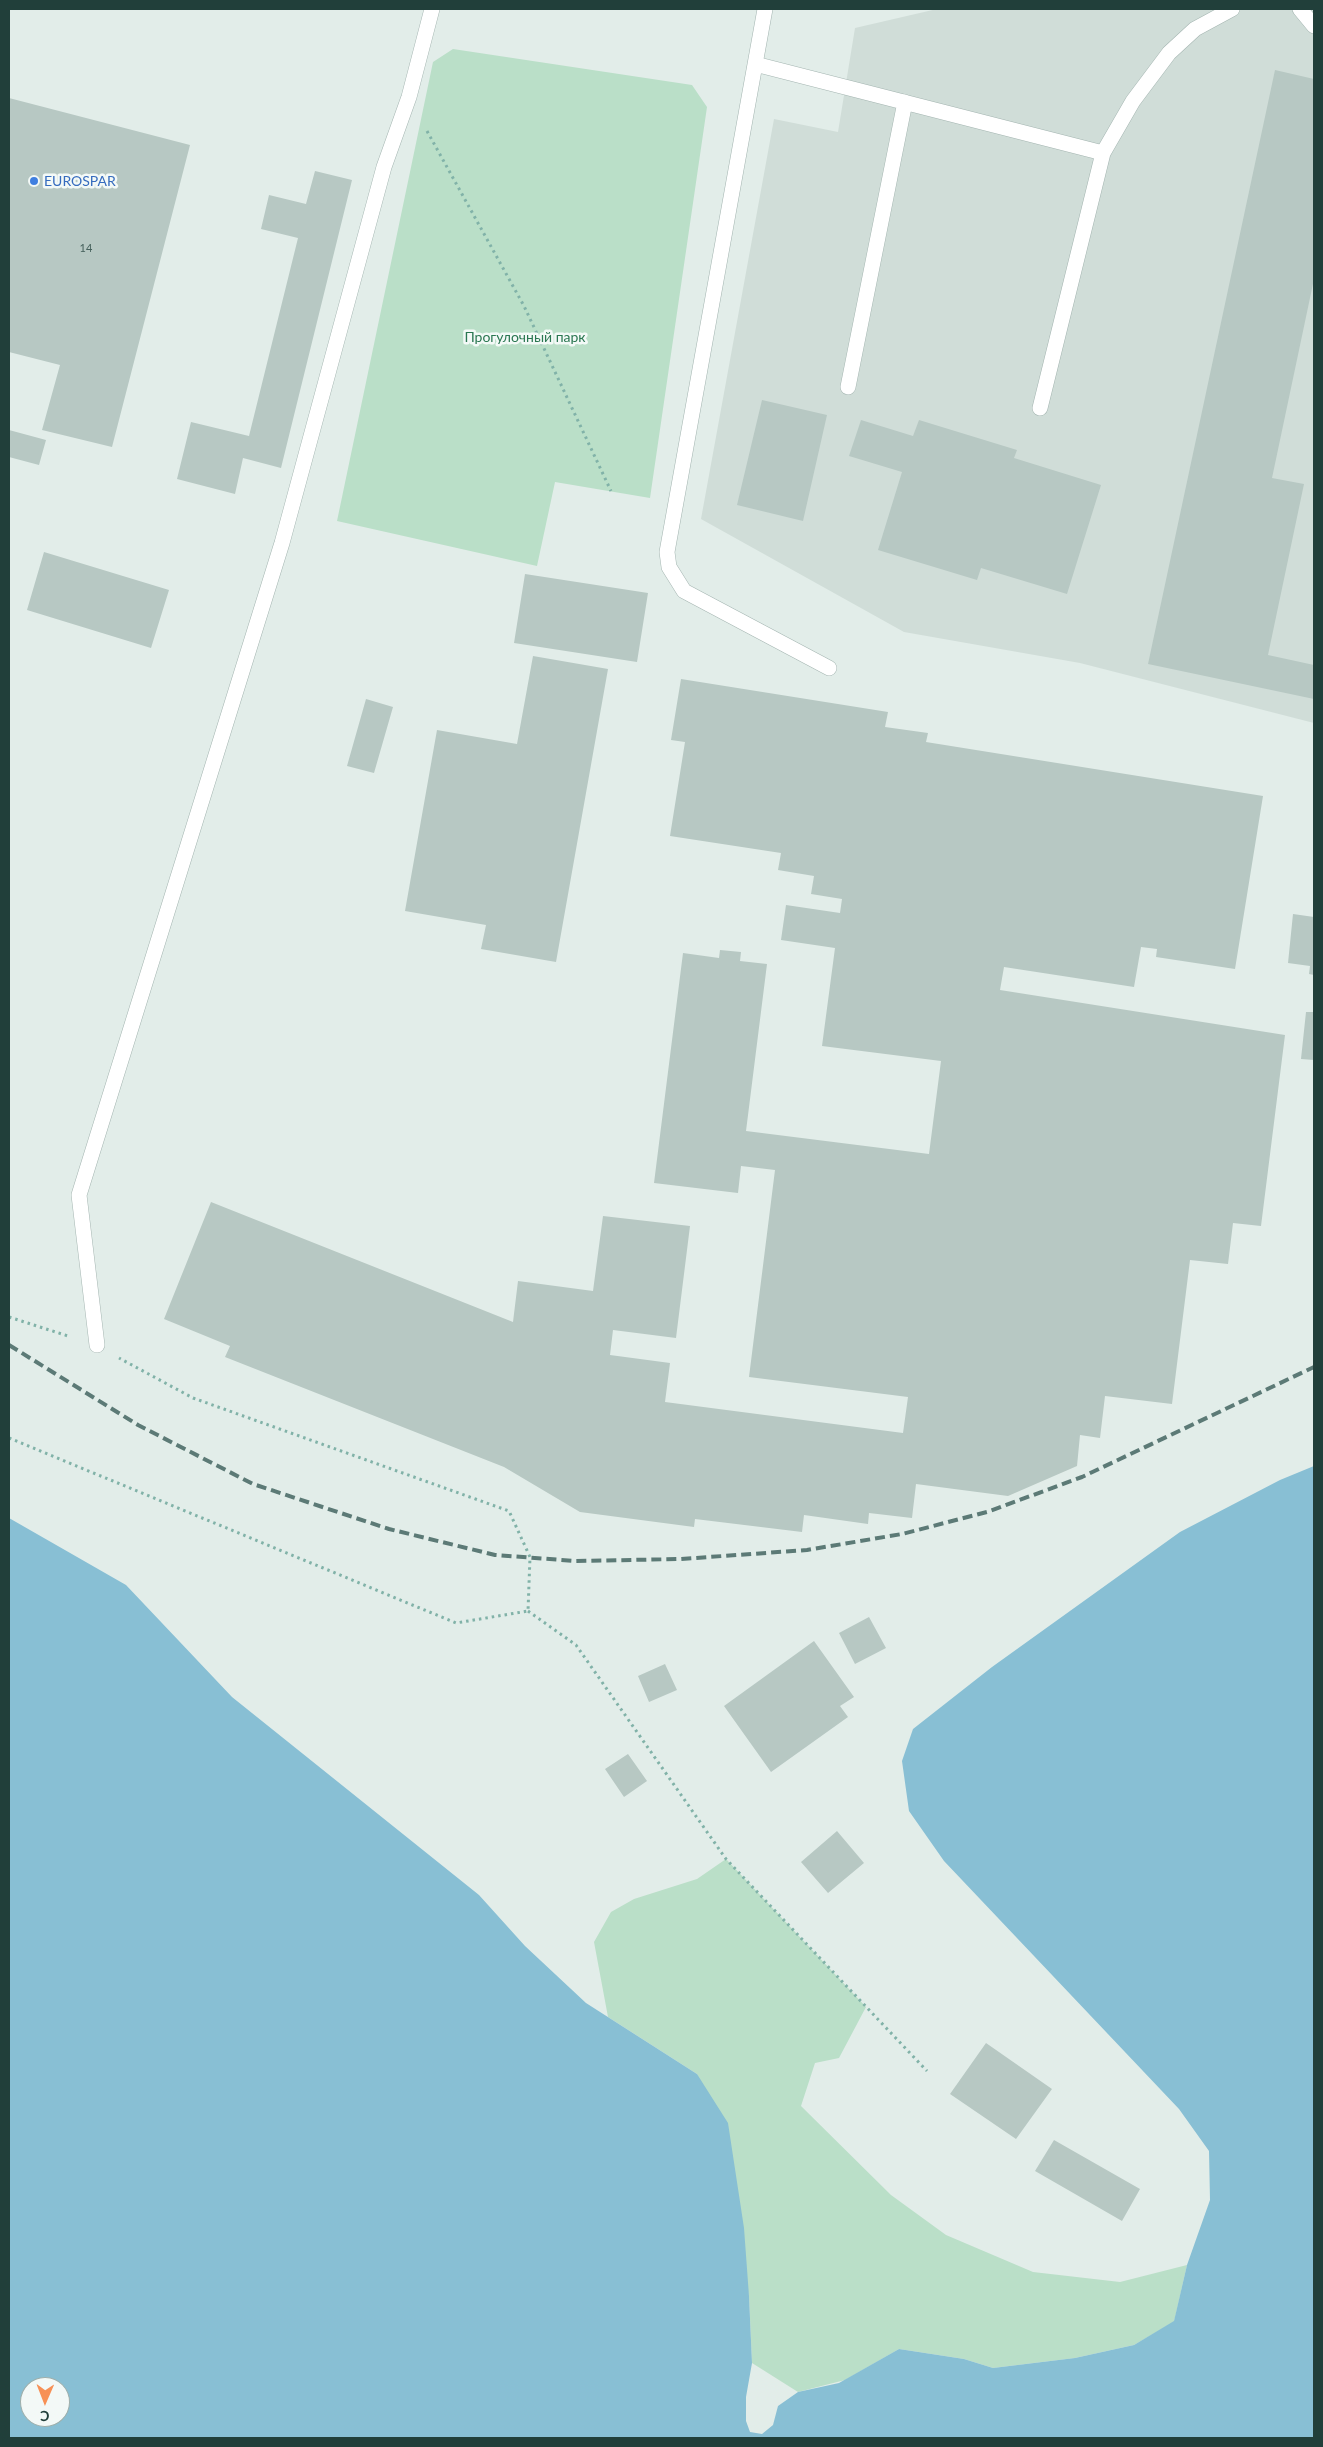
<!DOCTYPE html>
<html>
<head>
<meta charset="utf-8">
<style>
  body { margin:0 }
  #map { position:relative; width:1323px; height:2447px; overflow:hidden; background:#e2ede9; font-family:Lato,sans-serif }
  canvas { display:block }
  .frame { position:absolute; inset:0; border:10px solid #213f3a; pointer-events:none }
  .north { position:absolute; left:20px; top:2377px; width:50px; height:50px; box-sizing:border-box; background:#f3f9f7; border:1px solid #9fafab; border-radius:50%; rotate:181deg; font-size:14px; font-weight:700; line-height:20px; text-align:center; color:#213f3a }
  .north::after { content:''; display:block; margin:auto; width:18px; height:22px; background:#f79156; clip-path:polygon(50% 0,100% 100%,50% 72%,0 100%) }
</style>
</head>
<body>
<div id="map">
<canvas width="1323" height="2447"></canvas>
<div class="frame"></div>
<div class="north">С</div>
</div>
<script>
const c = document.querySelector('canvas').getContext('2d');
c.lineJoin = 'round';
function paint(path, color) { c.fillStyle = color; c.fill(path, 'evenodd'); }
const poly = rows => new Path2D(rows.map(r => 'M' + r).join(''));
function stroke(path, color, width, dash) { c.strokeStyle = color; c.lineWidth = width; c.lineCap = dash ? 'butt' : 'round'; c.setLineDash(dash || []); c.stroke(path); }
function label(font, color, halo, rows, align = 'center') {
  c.font = font + ' Lato,sans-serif'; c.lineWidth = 5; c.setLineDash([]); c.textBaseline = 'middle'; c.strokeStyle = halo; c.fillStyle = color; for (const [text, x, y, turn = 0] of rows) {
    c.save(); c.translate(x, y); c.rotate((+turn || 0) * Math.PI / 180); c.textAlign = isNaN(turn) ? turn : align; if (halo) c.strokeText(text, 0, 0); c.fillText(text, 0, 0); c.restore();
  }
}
paint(poly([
  [937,9,1314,9,1314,723,1080,663,904,632,701,519,774,119,838,132,855,28]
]), '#d0ddd8');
paint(poly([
  [453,49,692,85,707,107,650,498,555,482,537,566,337,521,433,62],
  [726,1859,866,2007,839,2058,815,2063,801,2106,891,2195,946,2235,1033,2272,1120,2282,1187,2265,1174,2322,1134,2345,1075,2358,993,2368,964,2359,899,2349,845,2380,798,2392,752,2363,749,2296,697,2074,608,2017,594,1942,611,1912,634,1899,697,1879]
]), '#badfc8');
paint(poly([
  [1314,1466,1314,2438,9,2438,9,1518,126,1585,232,1697,479,1895,525,1946,586,2003,697,2074,728,2123,744,2228,749,2296,752,2363,746,2397,746,2421,750,2432,762,2434,773,2425,778,2406,798,2392,839,2383,899,2349,964,2359,993,2368,1075,2358,1134,2345,1174,2321,1187,2265,1210,2200,1209,2151,1179,2109,944,1861,909,1811,902,1761,913,1729,992,1667,1180,1532,1280,1480],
  [30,2387,60,2387,60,2417,30,2417]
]), '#88bfd4');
paint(poly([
  [1275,70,1314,79,1314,279,1272,478,1304,484,1268,655,1314,665,1314,699,1148,664],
  [9,98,190,145,112,447,42,430,60,365,9,352],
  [315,171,352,180,281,468,243,458,235,494,177,479,191,422,249,436,298,238,261,229,269,195,306,204],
  [762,400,827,415,803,521,737,505],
  [861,420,913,436,919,420,1017,450,1014,458,1101,485,1067,594,981,568,977,580,878,550,902,472,849,456],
  [9,430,46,440,39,465,9,457],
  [44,552,169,590,151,648,27,610],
  [525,574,648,593,637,662,514,643],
  [533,656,608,669,556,962,481,949,486,925,405,911,437,730,517,744],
  [681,679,888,712,885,727,928,733,926,742,1263,796,1235,969,1156,957,1157,949,1141,947,1134,987,1004,967,1000,990,1285,1035,1261,1226,1233,1223,1228,1264,1190,1260,1172,1404,1105,1396,1100,1438,1080,1435,1077,1466,1008,1496,916,1484,912,1518,869,1513,868,1524,804,1515,802,1532,695,1519,694,1527,580,1512,504,1467,225,1357,230,1346,164,1319,211,1202,513,1322,518,1281,593,1291,603,1216,690,1226,676,1338,613,1330,610,1355,670,1363,665,1402,903,1433,908,1397,749,1377,775,1170,741,1166,738,1193,654,1183,683,953,719,958,720,950,741,952,740,961,767,964,746,1131,929,1154,941,1061,822,1046,835,948,781,940,786,905,840,913,842,899,811,894,814,876,778,870,781,853,670,836,685,742,671,740],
  [366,699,393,707,374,773,347,766],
  [1293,914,1314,917,1314,975,1309,974,1310,966,1288,963],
  [1306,1012,1314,1012,1314,1060,1301,1059],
  [869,1617,886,1648,855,1664,839,1633],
  [814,1641,854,1697,840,1706,848,1717,771,1772,724,1706],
  [665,1664,677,1690,649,1702,638,1676],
  [628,1754,647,1781,624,1797,605,1769],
  [837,1831,864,1863,828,1893,801,1862],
  [986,2043,1052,2089,1016,2139,950,2094],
  [1054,2140,1140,2189,1122,2221,1035,2171]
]), '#b7c8c3');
const lane = poly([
  [765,9,667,552,669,567,684,591,829,668],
  [1300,9,1314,26],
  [755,64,1103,153,1040,408],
  [1103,153,1133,101,1169,53,1195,29,1232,9],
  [848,387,905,102],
  [97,1345,79,1195,282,543,384,167,409,97,432,9]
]);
stroke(lane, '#a4b5b1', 16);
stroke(poly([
  [427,131,524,306,611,491],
  [9,1317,68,1336],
  [9,1438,456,1623,528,1611,530,1557,509,1511,193,1398,119,1358],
  [528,1611,576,1645,726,1859,927,2071]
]), '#81b2a8', 3, [2.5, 4]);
stroke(lane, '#fff', 15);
stroke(poly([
  [9,1345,138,1425,253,1484,389,1529,495,1555,576,1561,681,1559,807,1550,902,1534,987,1512,1082,1477,1314,1367]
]), '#5c7a76', 4, [10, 5]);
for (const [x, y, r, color] of [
  [34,181,5,"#3f7fe0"]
]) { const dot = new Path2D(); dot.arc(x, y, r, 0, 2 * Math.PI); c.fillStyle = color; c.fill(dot); stroke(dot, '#f3f9f7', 2); }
label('11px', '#46615c', null, [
  ["14",86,248]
]);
label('14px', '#366cbe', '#f3f9f7', [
  ["EUROSPAR",44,181]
], 'left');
label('14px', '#2a7751', '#f3f9f7', [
  ["Прогулочный парк",525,337]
]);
</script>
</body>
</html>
